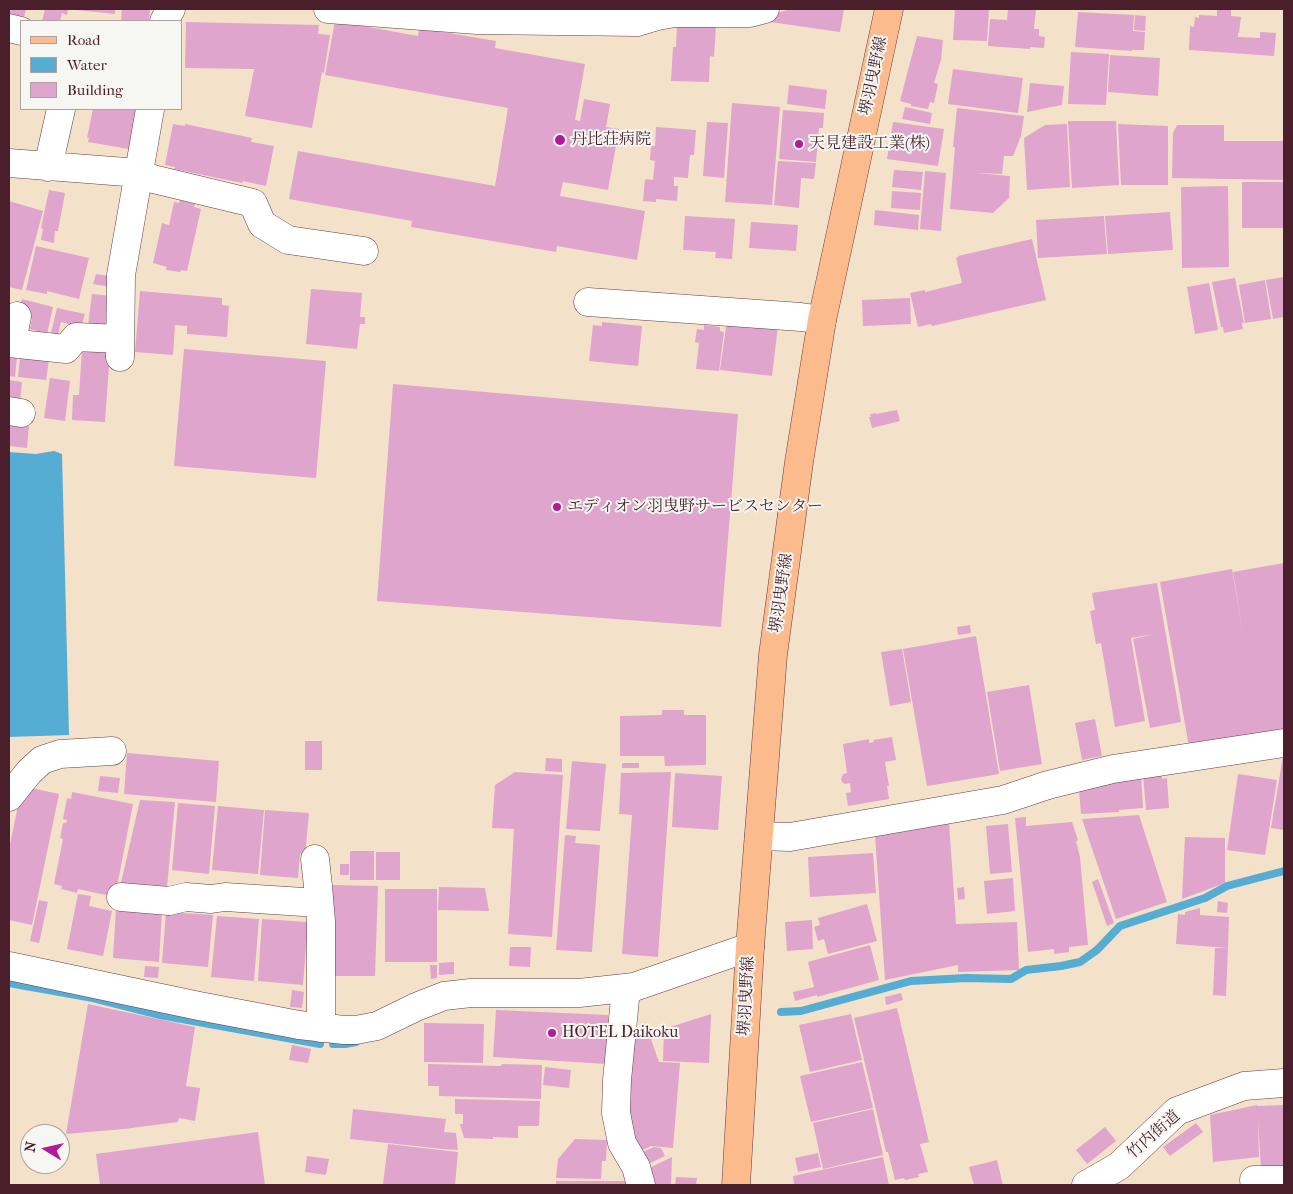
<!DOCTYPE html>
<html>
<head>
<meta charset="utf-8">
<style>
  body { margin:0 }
  #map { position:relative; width:1293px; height:1194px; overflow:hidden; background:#f4e1ca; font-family:"IM FELL French Canon",serif }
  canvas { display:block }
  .frame { position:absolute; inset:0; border:10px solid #4a1f2b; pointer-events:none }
  .legend { position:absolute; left:20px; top:20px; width:162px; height:90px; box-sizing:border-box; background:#f6f6f2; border:1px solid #b1a0a2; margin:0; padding:6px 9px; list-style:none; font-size:15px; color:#4a1f2b }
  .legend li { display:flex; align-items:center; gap:10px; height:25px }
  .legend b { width:25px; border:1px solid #b1a0a2 }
  .north { position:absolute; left:20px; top:1124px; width:50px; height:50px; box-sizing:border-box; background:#f6f6f2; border:1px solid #b1a0a2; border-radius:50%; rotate:279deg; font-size:14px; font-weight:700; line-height:20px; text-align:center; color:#4a1f2b }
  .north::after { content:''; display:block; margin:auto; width:18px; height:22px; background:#b5179e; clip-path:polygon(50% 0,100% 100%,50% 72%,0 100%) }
</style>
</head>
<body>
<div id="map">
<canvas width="1293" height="1194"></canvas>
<div class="frame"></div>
<ul class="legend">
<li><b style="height:6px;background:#fbbb8c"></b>Road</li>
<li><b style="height:14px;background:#56add3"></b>Water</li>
<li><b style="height:14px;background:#e0a5cd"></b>Building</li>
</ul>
<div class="north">N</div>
</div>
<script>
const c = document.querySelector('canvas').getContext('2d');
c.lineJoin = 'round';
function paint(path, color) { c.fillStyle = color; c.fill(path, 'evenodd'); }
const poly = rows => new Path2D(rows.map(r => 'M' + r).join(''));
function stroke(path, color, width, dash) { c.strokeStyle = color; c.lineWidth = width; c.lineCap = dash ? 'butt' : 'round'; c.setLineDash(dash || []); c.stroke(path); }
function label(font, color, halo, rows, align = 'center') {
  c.font = font + ' "IM FELL French Canon","Noto Serif JP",serif'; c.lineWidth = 4; c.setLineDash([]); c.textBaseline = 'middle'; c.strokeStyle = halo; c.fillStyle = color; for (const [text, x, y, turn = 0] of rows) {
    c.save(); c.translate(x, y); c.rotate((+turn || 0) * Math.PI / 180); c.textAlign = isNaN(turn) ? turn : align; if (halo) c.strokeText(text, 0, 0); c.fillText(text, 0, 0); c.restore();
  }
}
paint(poly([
  [54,451,62,454,69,735,9,737,9,452,36,454]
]), '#56add3');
stroke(poly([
  [9,983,93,998,160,1015,320,1044],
  [781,1012,801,1011,911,981,966,978,1011,979,1026,970,1061,966,1080,962,1097,950,1120,926,1205,898,1227,886,1284,871],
  [333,1044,345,1044,356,1042]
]), '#56add3', 8);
paint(poly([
  [9,9,26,9,23,21,9,19],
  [45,9,68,9,67,15,62,13,60,21,42,21],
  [76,9,115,9,115,14,76,10],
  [122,9,150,9,149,21,121,21],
  [792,9,844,9,840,32,770,22,772,14],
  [955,9,989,9,987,41,953,40],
  [1008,9,1036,9,1034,29,1039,29,1039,36,1045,37,1044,48,1030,47,1030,49,988,46,990,19,1007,20],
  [1217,9,1231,9,1231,16,1241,17,1239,33,1238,33,1238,37,1260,38,1260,32,1276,33,1274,56,1189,50,1190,26,1194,27,1195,17,1199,18,1199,15,1217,16],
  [1078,12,1134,15,1133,31,1145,32,1144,50,1132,50,1132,51,1075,47],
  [1135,15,1146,16,1145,31,1134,30],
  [335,21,418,36,419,28,496,41,495,48,585,64,575,120,580,121,584,99,610,104,606,127,619,129,608,190,563,182,560,196,645,211,637,260,557,246,556,252,411,227,412,221,289,199,298,151,495,186,508,108,325,75],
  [186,22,319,25,318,34,330,35,324,73,322,72,312,128,245,116,254,69,185,68],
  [677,24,716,25,714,57,710,56,709,82,671,81,673,47,676,47],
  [917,36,943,40,941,60,934,83,938,84,934,103,930,102,928,109,911,106,911,104,900,101],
  [1071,52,1109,54,1106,105,1068,104],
  [1110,55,1160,58,1158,96,1108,92],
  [953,69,1023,78,1018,113,948,104],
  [1030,83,1064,86,1062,105,1027,112],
  [789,85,827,90,825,109,787,104],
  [732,103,780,107,772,205,725,202],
  [905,107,932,113,930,124,902,119],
  [957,108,1024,116,1021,136,1013,156,1004,156,1002,174,975,173,1010,176,1009,198,993,213,950,209,955,147,953,147],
  [93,109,139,109,132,148,129,147,129,149,88,142,89,138,87,138],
  [783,110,824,113,823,128,819,128,816,162,779,159],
  [1068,121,1116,121,1119,185,1072,188],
  [707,122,728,123,724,178,703,176],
  [893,122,944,129,938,166,887,159],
  [173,124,185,126,185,124,252,138,251,142,274,146,266,186,243,181,242,183,174,169,175,167,165,165],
  [1067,124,1070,187,1027,190,1024,138,1045,125],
  [1118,124,1168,126,1168,185,1121,185],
  [1177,125,1224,125,1224,141,1284,141,1284,180,1172,178,1173,133],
  [656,127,696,130,694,155,690,155,688,178,674,177,674,186,678,186,677,201,656,199,656,202,643,201,645,179,653,180,655,161,650,160,651,146,655,146],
  [778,161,816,163,814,179,801,178,799,208,774,205],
  [894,170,923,172,921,190,892,187],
  [925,171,946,173,941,231,920,229],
  [1242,182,1284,182,1284,228,1242,228],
  [1228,186,1229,267,1182,268,1181,187],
  [49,190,65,193,58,231,55,231,54,243,41,240,43,229,41,228],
  [892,191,921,193,920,210,891,208],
  [180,200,195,204,194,207,201,209,187,271,181,270,180,272,166,270,167,267,153,263,162,223,169,225,174,202,179,203],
  [9,201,43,211,22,290,9,287],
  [875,210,919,215,918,230,874,225],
  [1170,212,1173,250,1108,254,1105,216],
  [685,216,735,219,732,259,715,258,716,252,683,250],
  [1104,216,1107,254,1038,258,1036,220],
  [751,222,798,225,796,251,749,248],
  [1032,239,1046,300,932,326,931,324,918,327,910,293,925,290,925,292,962,283,956,258,958,257,958,256],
  [36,246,89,258,79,299,47,291,47,294,26,290],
  [96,274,113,277,111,287,93,284],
  [1284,277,1284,317,1273,319,1266,280],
  [1235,278,1244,323,1242,323,1243,329,1224,333,1223,327,1221,327,1212,282],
  [1265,280,1271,319,1245,323,1239,285],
  [1209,283,1218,330,1195,334,1187,287],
  [311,289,362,293,360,317,365,317,365,324,360,324,357,349,306,344],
  [140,291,222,298,222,305,229,306,227,337,187,334,187,326,175,325,173,355,135,352],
  [92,294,112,296,106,328,88,325],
  [910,298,911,324,863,326,862,300],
  [22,299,53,307,47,334,30,329,32,319,28,318,19,312],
  [57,308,85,314,81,327,61,322,58,334,51,333],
  [727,320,778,326,772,376,720,370],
  [602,322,642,326,638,366,589,361,593,325,602,326],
  [704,325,720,327,720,331,724,332,719,371,696,369,699,343,695,342,697,329,704,330],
  [82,349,110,351,105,422,72,420,73,395,79,395],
  [184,349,326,361,316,478,174,466],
  [9,356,17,357,15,377,9,376],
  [20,357,49,360,46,380,18,377],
  [50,378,70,381,65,421,44,418],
  [9,380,22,382,20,402,9,401],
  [393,384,738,414,721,627,377,601],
  [897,410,900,421,872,428,869,417,871,417,870,414,876,413,876,414],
  [9,423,29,425,27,448,9,446],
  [1284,563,1284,729,1189,747,1160,582,1232,569,1244,639,1233,572],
  [1157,583,1181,722,1150,728,1133,639,1154,634,1131,638,1145,721,1115,727,1101,643,1096,644,1090,611,1095,610,1092,593],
  [970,625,971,633,958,635,957,627],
  [976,636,999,774,927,786,903,649],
  [902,649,911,702,890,706,881,652],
  [1029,685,1042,764,1000,771,987,692],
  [662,710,684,710,684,715,706,715,706,765,665,766,664,756,620,756,620,716,662,715],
  [1095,719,1102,756,1082,760,1075,723],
  [892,737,896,760,885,762,889,786,887,786,889,799,848,806,846,793,851,792,850,783,845,784,842,782,841,780,843,774,847,773,843,744,869,739,869,743,874,742,873,740],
  [305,741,322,741,322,770,305,770],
  [127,753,219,761,216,802,124,794],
  [1283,756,1284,756,1284,830,1271,828],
  [546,758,562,759,562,772,545,771],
  [572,761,606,764,600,831,566,829],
  [622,763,639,763,639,768,622,768],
  [515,772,563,775,552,937,508,934,514,829,492,828,495,785],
  [671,772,658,957,622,954,632,815,619,814,621,773],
  [675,773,722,776,718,830,672,827],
  [1162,773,1162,779,1167,778,1169,808,1146,810,1143,775],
  [1238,774,1277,780,1265,855,1227,850],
  [1141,775,1143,808,1119,810,1119,812,1081,814,1079,790],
  [100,776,120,778,118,793,98,791],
  [31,788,59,794,32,925,9,920,9,849,19,801],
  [72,792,133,804,115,897,78,889,77,893,61,889,62,886,54,884,63,839,60,838,63,823,66,823,67,820,63,819,67,798,71,799],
  [140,800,175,802,167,887,121,883],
  [178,803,215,806,209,874,172,870],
  [218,806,264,810,258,874,212,870],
  [265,810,309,813,305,855,300,854,298,878,260,875],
  [1139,815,1167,902,1116,919,1082,819],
  [1026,817,1026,826,1072,822,1078,840,1076,841,1080,857,1088,945,1069,947,1069,952,1054,954,1054,949,1028,952,1015,818],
  [949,822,956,924,1017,922,1019,970,958,972,958,965,885,980,875,835],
  [1008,824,1012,872,990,874,986,826],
  [565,835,576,836,575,843,600,845,592,952,556,950],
  [1185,837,1225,838,1225,883,1182,899],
  [350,851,374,851,374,880,350,880],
  [376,852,400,852,400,880,376,880],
  [873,853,876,893,810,897,808,857],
  [340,864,349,864,349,875,340,875],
  [1013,878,1015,911,987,914,984,881],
  [1098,879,1114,923,1107,926,1092,882],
  [332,885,378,886,375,976,333,976],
  [439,887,485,888,489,911,438,910],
  [964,887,965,899,958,900,957,888],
  [385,889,437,889,437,962,385,962],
  [78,894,91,896,89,906,112,911,103,956,67,949],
  [39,900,48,902,39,943,30,941],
  [1218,901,1228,903,1227,913,1217,912],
  [867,904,877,941,828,954,824,939,818,941,814,927,820,925,818,918],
  [1200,908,1200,915,1229,917,1228,948,1176,944,1178,914,1185,915,1185,912],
  [116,909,162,912,159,962,113,958],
  [166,912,213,915,208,967,162,963],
  [217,916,259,919,254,981,211,977],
  [262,919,308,922,303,985,258,981],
  [812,920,813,949,787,951,785,922],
  [870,945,879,980,817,997,817,995,795,1001,793,992,814,987,808,962],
  [510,947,531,947,530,967,509,966],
  [1215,948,1228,948,1226,996,1213,995],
  [454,962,454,974,439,975,439,963],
  [430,965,437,965,437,978,431,979],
  [145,966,159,967,158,978,144,977],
  [292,990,304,992,302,1008,290,1007],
  [901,993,903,1000,886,1005,885,997],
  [88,1004,195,1027,186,1086,200,1088,195,1121,179,1118,178,1122,124,1129,66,1134],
  [897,1008,929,1142,920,1144,928,1172,918,1174,919,1177,905,1180,904,1178,895,1180,888,1152,886,1152,854,1018],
  [496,1010,608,1015,608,1026,611,1027,607,1064,493,1057],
  [711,1014,709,1063,663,1061,664,1029],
  [851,1014,862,1060,810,1072,799,1025],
  [424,1023,484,1024,483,1063,424,1062],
  [649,1034,659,1062,680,1063,673,1148,651,1146,634,1154,626,1139,625,1042],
  [292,1045,311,1049,308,1063,289,1060],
  [862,1062,873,1108,811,1122,800,1076],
  [428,1064,501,1066,502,1064,542,1065,541,1099,439,1096,439,1086,428,1086],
  [545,1067,571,1070,569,1088,543,1085],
  [455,1099,540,1101,539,1126,518,1126,518,1138,493,1137,493,1139,464,1138,460,1124,463,1124,463,1114,455,1114],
  [1257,1105,1257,1106,1284,1105,1284,1166,1261,1168,1258,1121,1259,1157,1213,1162,1210,1115],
  [353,1109,446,1119,444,1132,456,1133,458,1150,443,1149,444,1139,443,1149,350,1139],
  [873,1109,883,1155,823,1169,813,1123],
  [1196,1123,1203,1132,1170,1156,1163,1147],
  [1105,1127,1116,1141,1087,1164,1076,1150],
  [258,1132,265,1185,100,1185,96,1154],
  [575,1139,607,1140,606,1161,602,1161,601,1179,556,1178,558,1159],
  [388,1144,458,1152,455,1185,383,1184],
  [654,1147,661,1148,665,1156,640,1168,634,1156],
  [818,1153,821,1167,798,1172,795,1158],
  [307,1156,329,1159,326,1175,305,1172],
  [672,1157,671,1185,651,1185,647,1169],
  [883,1157,889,1185,794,1185,793,1176],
  [997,1160,1003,1185,974,1185,969,1167],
  [676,1177,697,1178,696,1185,675,1185],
  [556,1181,628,1181,628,1185,556,1185]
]), '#e0a5cd');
const minor = poly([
  [328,9,477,20,637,22,657,16,675,13,750,13,765,9],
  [164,21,171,9],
  [9,28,21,31],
  [9,163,139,173,153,179,253,203,262,224,288,240,364,251],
  [48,167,61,109],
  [588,302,801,317,822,320],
  [9,343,66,349,76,337,120,339],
  [12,343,17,316],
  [120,357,121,275,150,109],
  [9,411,21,413],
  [9,797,29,772,42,760,60,754,112,751],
  [759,836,790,837,1003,800,1048,785,1113,769,1284,743],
  [315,859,318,886,321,921,321,1028],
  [121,897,169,901,186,897,211,899,225,897,319,903],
  [9,966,199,1006,299,1025,344,1030,356,1030,377,1026,416,1007,444,996,471,993,579,993,634,987,750,947],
  [626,989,617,1080,616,1113,622,1143,636,1167,641,1185],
  [1254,1180,1284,1180],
  [1086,1185,1119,1166,1177,1111,1244,1086,1284,1083]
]);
const major = poly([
  [736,1185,750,947,773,655,799,462,822,320,889,9]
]);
stroke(minor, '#643c43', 29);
stroke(major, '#643c43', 29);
stroke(minor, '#fff', 28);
stroke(major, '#fbbb8c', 28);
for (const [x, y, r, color] of [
  [560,140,6,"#b5179e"],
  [799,144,5,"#b5179e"],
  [557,507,5,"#b5179e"],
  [552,1033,5,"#b5179e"]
]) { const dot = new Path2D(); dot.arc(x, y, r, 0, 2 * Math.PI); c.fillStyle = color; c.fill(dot); stroke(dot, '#f6f6f2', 2); }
label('16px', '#4a1f2b', '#f6f6f2', [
  ["堺羽曳野線",874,76,-78],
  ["堺羽曳野線",782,593,-82],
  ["堺羽曳野線",747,996,-87],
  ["竹内街道",1154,1135,-41]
]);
label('16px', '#4a1f2b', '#f6f6f2', [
  ["丹比荘病院",571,140],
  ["天見建設工業(株)",809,144],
  ["エディオン羽曳野サービスセンター",567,507],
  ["HOTEL Daikoku",562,1033]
], 'left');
</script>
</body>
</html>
